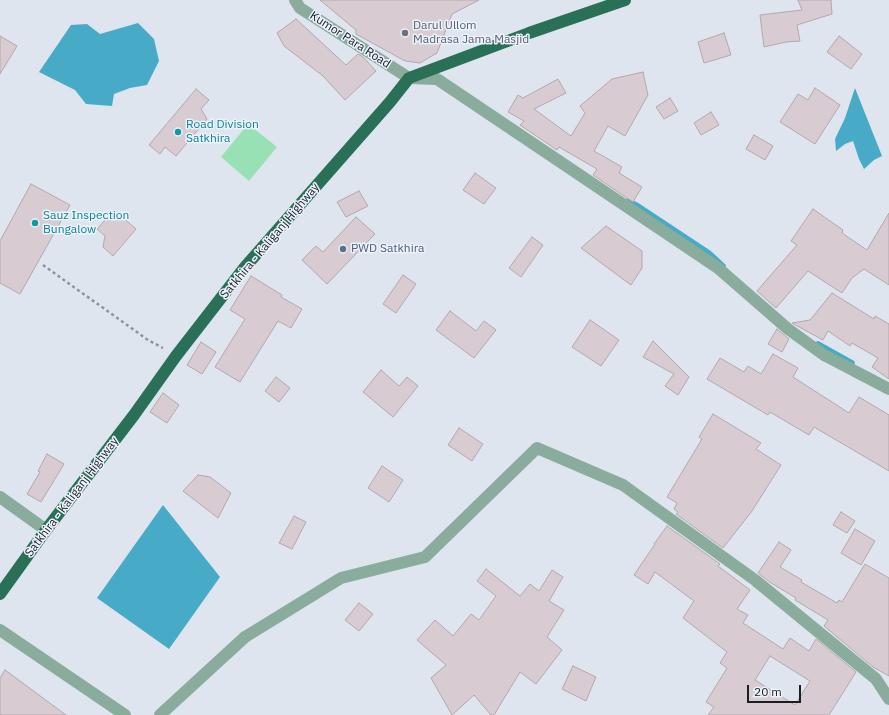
<!DOCTYPE html>
<html>
<head>
<meta charset="utf-8">
<style>
  body { margin:0 }
  #map { position:relative; width:889px; height:715px; overflow:hidden; background:#dee5ef; font-family:"IBM Plex Sans",sans-serif }
  canvas { display:block }
  .scale { position:absolute; left:747px; top:685px; width:54px; height:18px; box-sizing:border-box; border:2px solid #1c1e22; border-top:0; padding-left:5px; font-size:12px; line-height:14px; white-space:nowrap; color:#1c1e22; -webkit-text-stroke:3px #ebf2fc; paint-order:stroke }
</style>
</head>
<body>
<div id="map">
<canvas width="889" height="715"></canvas>
<div class="scale">20 m</div>
</div>
<script>
const c = document.querySelector('canvas').getContext('2d');
c.lineJoin = 'round';
function paint(path, color) { c.fillStyle = color; c.fill(path, 'evenodd'); }
const poly = rows => new Path2D(rows.map(r => 'M' + r).join(''));
function stroke(path, color, width, dash) { c.strokeStyle = color; c.lineWidth = width; c.lineCap = dash ? 'butt' : 'round'; c.setLineDash(dash || []); c.stroke(path); }
function label(font, color, halo, rows, align = 'center') {
  c.font = font + ' "IBM Plex Sans",sans-serif'; c.lineWidth = 3; c.setLineDash([]); c.textBaseline = 'middle'; c.strokeStyle = halo; c.fillStyle = color; for (const [text, x, y, turn = 0] of rows) {
    c.save(); c.translate(x, y); c.rotate((+turn || 0) * Math.PI / 180); c.textAlign = isNaN(turn) ? turn : align; if (halo) c.strokeText(text, 0, 0); c.fillText(text, 0, 0); c.restore();
  }
}
paint(poly([
  [248,124,277,147,249,181,221,157]
]), '#98e1b5');
paint(poly([
  [138,23,154,39,159,61,147,85,130,88,114,94,112,106,86,104,75,90,39,72,71,25,87,24,100,34],
  [855,88,882,156,874,160,864,169,859,159,853,141,845,144,836,151,835,139,845,118],
  [163,505,220,577,169,649,97,598]
]), '#47abc7');
stroke(poly([
  [628,201,638,206,709,253,723,266],
  [818,344,852,363]
]), '#47abc7', 5.5);
const building = poly([
  [320,0,479,0,452,14,437,53,420,63,405,61,356,34,356,30,320,0],
  [798,0,831,0,832,14,797,25,800,41,786,42,764,47,760,15,802,10,798,0],
  [296,19,346,65,358,54,363,57,376,71,345,100,323,76,284,46,277,33,296,19],
  [724,33,731,55,704,63,698,42,724,33],
  [0,36,17,46,0,74,0,36],
  [839,36,862,54,851,69,827,52,839,36],
  [643,72,648,95,625,136,608,126,594,151,622,167,619,173,642,187,633,202,593,175,597,169,559,147,557,150,520,125,524,121,508,112,518,95,523,98,558,79,566,93,534,109,571,136,585,113,580,106,612,79,643,72],
  [815,88,840,105,815,144,780,122,798,94,808,100,815,88],
  [196,89,209,100,201,109,207,119,176,156,165,147,160,154,149,145,196,89],
  [670,98,678,111,664,119,656,107,670,98],
  [711,112,719,125,701,135,694,123,711,112],
  [754,135,773,146,765,160,746,149,754,135],
  [475,173,496,188,484,204,463,190,475,173],
  [31,184,70,205,20,294,0,283,0,241,31,184],
  [359,191,368,206,346,217,337,202,359,191],
  [813,209,843,230,842,233,867,250,889,213,889,285,864,269,852,278,842,293,808,271,776,308,757,291,797,245,791,241,813,209],
  [114,210,136,229,113,256,103,247,105,236,97,229,114,210],
  [356,217,375,234,327,284,302,260,316,246,323,252,356,217],
  [606,226,642,251,642,268,631,285,581,248,606,226],
  [532,237,543,245,521,277,509,268,532,237],
  [403,275,416,284,396,313,383,304,403,275],
  [251,276,282,295,281,297,302,309,291,328,278,321,240,382,215,367,245,319,230,310,251,276],
  [832,293,874,319,875,316,889,324,889,379,872,367,878,358,852,343,850,346,828,331,823,340,792,323,810,320,832,293],
  [450,311,476,331,484,321,496,330,474,358,436,330,450,311],
  [590,320,619,340,601,366,572,347,590,320],
  [777,329,789,339,782,352,768,344,777,329],
  [653,341,689,377,678,395,665,386,674,374,643,357,653,341],
  [201,342,216,352,202,374,187,365,201,342],
  [773,354,798,368,793,377,849,413,859,397,889,415,889,471,814,427,809,435,770,412,768,415,707,379,720,358,744,372,748,366,761,374,773,354],
  [381,370,399,386,407,377,418,386,393,417,363,392,381,370],
  [276,377,290,388,279,402,265,391,276,377],
  [163,393,179,405,167,423,150,412,163,393],
  [713,414,761,443,756,449,781,465,752,511,723,548,676,514,678,512,674,509,677,503,667,497,702,439,699,437,713,414],
  [459,428,483,444,472,461,448,445,459,428],
  [47,454,64,464,41,502,27,494,40,472,38,471,47,454],
  [382,466,403,480,389,502,368,488,382,466],
  [198,475,210,477,231,493,218,518,183,491,198,475],
  [841,512,855,521,847,533,833,525,841,512],
  [294,516,306,522,292,549,279,543,294,516],
  [667,526,720,564,718,566,750,590,737,609,748,615,743,623,783,649,790,638,809,651,816,639,856,672,829,715,708,715,714,707,706,702,727,668,720,663,727,652,683,618,694,601,655,572,648,584,634,575,655,544,654,544,667,526],
  [770,656,810,681,795,705,755,680,770,656],
  [855,529,875,541,861,565,841,553,855,529],
  [779,542,791,550,780,567,802,580,801,582,837,603,839,600,842,602,865,564,889,578,889,676,873,667,824,626,828,620,795,600,796,598,771,583,758,573,779,542],
  [486,569,520,596,530,584,539,591,552,570,563,577,549,601,564,610,547,637,562,650,536,684,520,672,494,715,491,715,474,695,452,715,431,678,446,665,417,640,435,620,453,636,471,614,479,620,496,596,477,581,486,569],
  [359,603,373,614,359,631,345,620,359,603],
  [573,666,596,677,586,701,562,689,573,666],
  [5,670,66,715,0,715,0,678,5,670]
]);
paint(building, '#d8ccd2');
stroke(building, '#b2a7ac', 1);
stroke(poly([
  [43,265,148,340,163,348]
]), '#8f949b', 2.5, [3, 3]);
stroke(poly([
  [410,78,437,79,718,268,788,329,824,355,889,389],
  [0,630,125,715],
  [160,715,245,637]
]), '#89ac9c', 12);
stroke(poly([
  [295,0,300,8,409,78],
  [0,497,46,530],
  [245,637,341,578,425,557,537,448,623,485,755,580,876,679,889,699]
]), '#89ac9c', 12);
stroke(poly([
  [0,594,46,530,134,415,176,356,245,267,390,102,409,78,529,33,625,0]
]), '#2a7057', 12);
for (const [x, y, r, color] of [
  [405,33,4,"#6b7280"],
  [178,132,4,"#0f9aa8"],
  [35,223,4,"#0f9aa8"],
  [343,249,4,"#5c6f8a"]
]) { const dot = new Path2D(); dot.arc(x, y, r, 0, 2 * Math.PI); c.fillStyle = color; c.fill(dot); stroke(dot, '#ebf2fc', 1.5); }
label('12px', '#5b616d', '#ebf2fc', [
  ["Darul Ullom",413,26],
  ["Madrasa Jama Masjid",413,40]
], 'left');
label('12px', '#1c1e22', '#ebf2fc', [
  ["Kumor Para Road",350,40,33],
  ["Satkhira - Kaliganj Highway",270,241,-50],
  ["Satkhira - Kaliganj Highway",72,497,-53]
]);
label('12px', '#0d838f', '#ebf2fc', [
  ["Road Division",186,125],
  ["Satkhira",186,139],
  ["Sauz Inspection",43,216],
  ["Bungalow",43,230]
], 'left');
label('12px', '#4e5e75', '#ebf2fc', [
  ["PWD Satkhira",351,249]
], 'left');
</script>
</body>
</html>
